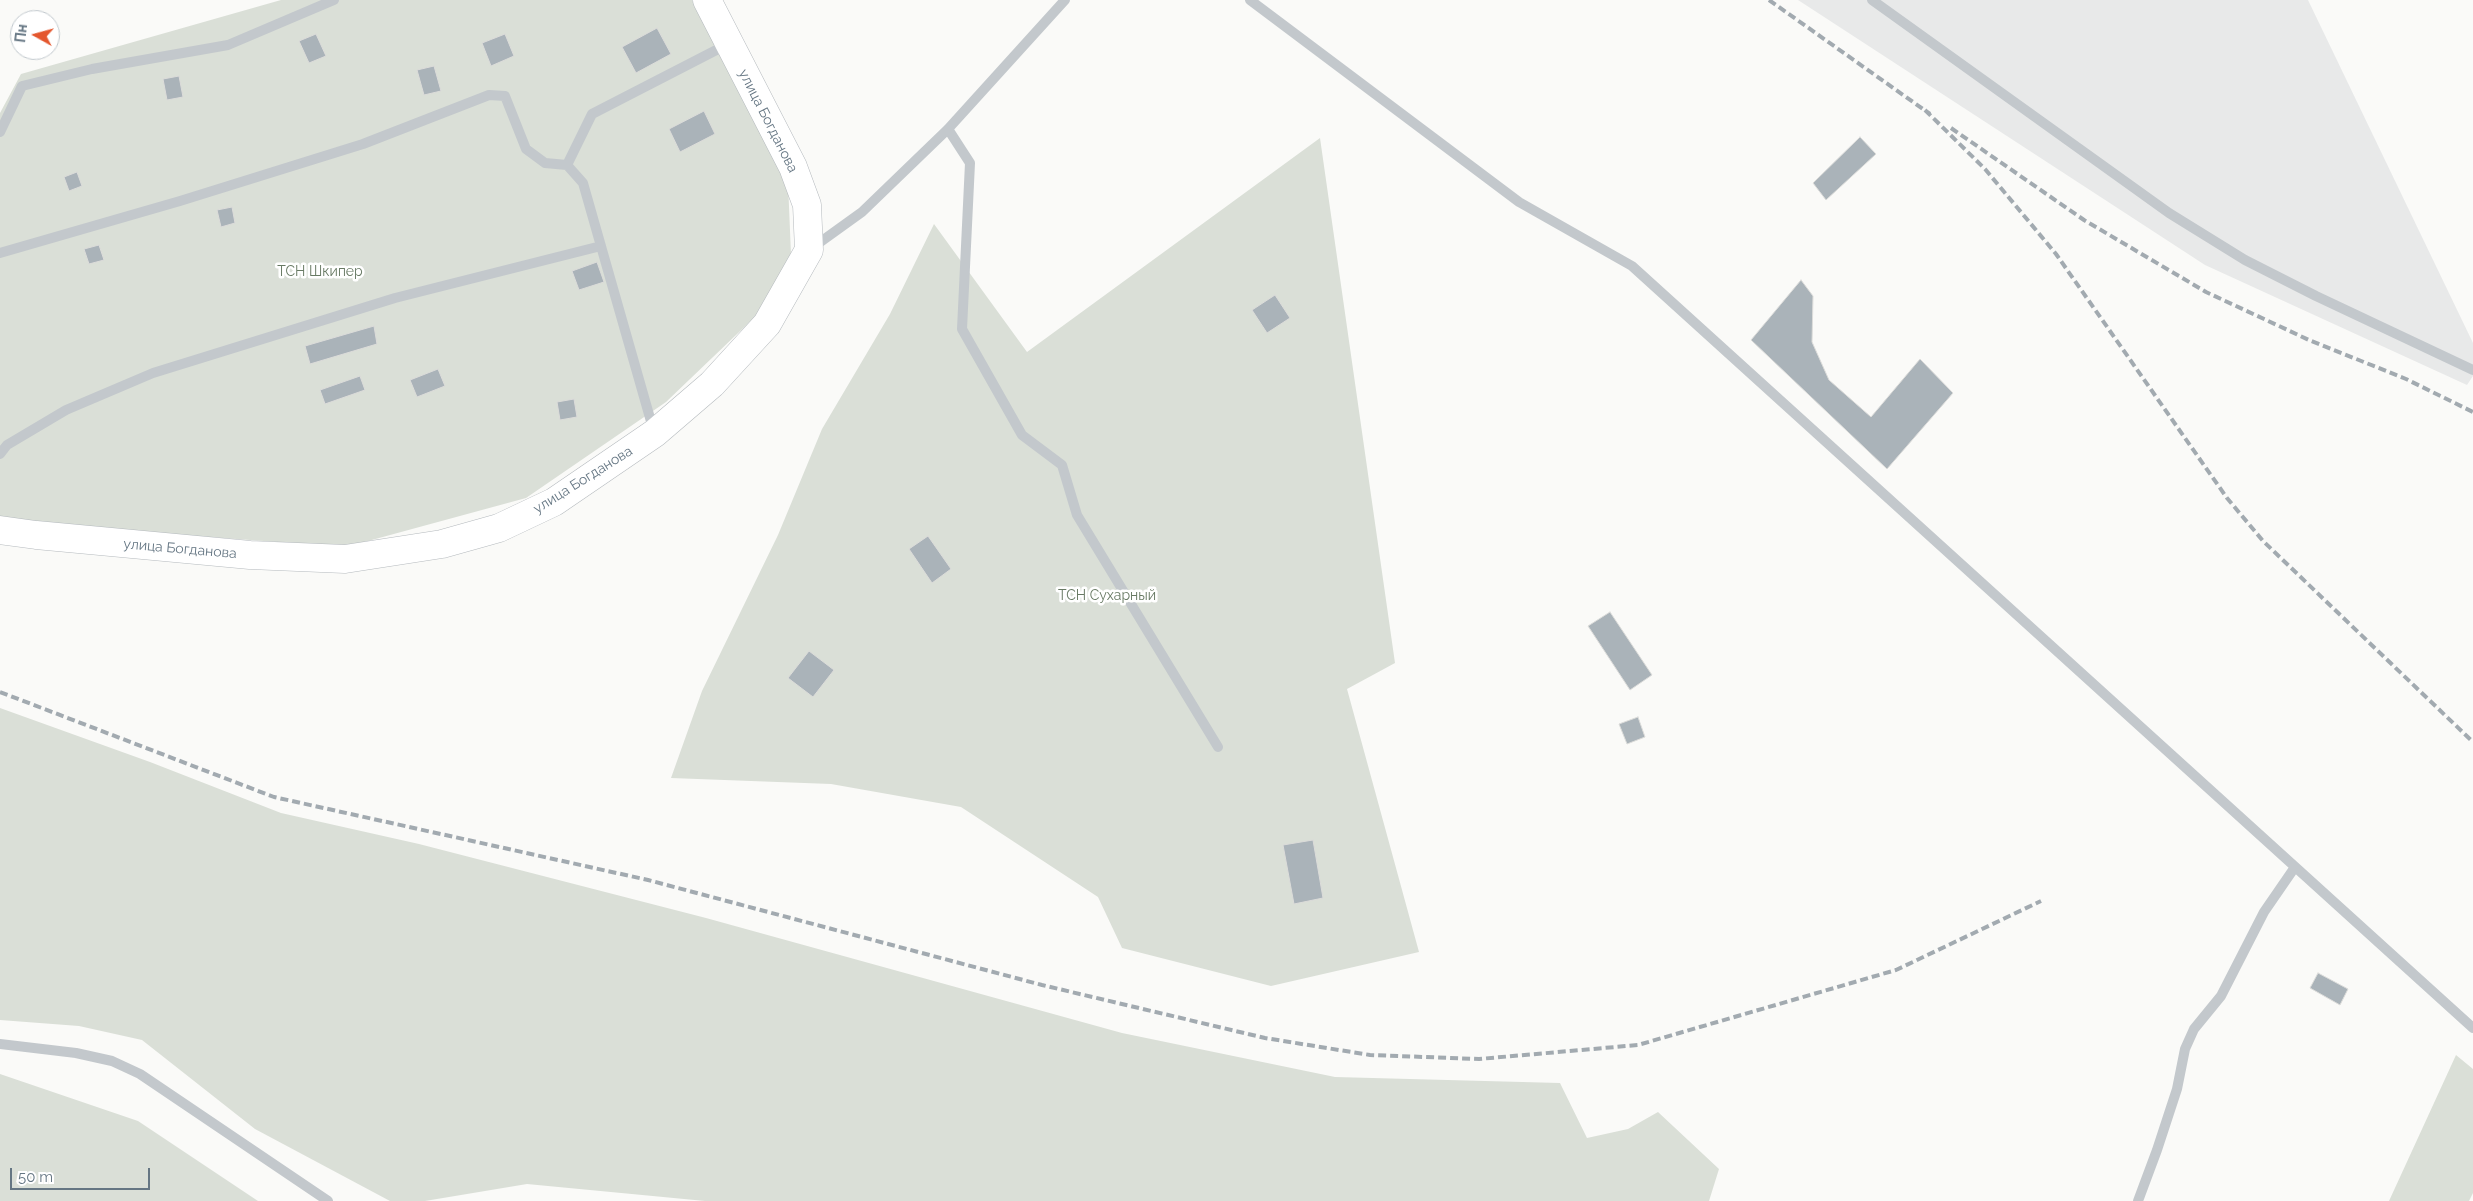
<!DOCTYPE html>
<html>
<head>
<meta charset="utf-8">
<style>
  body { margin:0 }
  #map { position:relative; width:2473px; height:1201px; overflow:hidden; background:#fafaf8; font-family:Raleway,sans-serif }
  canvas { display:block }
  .north { position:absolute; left:10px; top:10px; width:50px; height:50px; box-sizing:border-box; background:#fff; border:1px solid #c1c8cd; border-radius:50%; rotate:277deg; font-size:14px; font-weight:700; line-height:20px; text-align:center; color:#657683 }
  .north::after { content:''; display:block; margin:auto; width:18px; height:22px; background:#e4572e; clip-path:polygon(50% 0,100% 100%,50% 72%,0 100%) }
  .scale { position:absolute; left:10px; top:1168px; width:140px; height:22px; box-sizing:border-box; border:2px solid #657683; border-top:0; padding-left:6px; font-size:15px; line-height:18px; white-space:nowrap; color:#657683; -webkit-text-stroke:4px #fff; paint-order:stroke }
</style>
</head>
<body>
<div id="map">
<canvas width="2473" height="1201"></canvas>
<div class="north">Пн</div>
<div class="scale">50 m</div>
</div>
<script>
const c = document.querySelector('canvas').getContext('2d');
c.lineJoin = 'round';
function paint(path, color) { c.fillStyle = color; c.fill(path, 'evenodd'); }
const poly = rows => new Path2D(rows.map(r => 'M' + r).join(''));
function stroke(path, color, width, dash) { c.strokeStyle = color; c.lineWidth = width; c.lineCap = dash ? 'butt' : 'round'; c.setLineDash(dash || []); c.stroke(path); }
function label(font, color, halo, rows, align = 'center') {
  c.font = font + ' Raleway,sans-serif'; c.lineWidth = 5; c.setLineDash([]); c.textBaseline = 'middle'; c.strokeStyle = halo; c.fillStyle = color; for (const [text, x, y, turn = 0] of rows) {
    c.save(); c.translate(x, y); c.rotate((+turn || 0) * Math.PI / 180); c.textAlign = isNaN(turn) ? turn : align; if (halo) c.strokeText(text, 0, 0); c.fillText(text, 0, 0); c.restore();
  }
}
paint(poly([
  [1798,0,2308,0,2473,343,2473,376,2467,385,2205,265]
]), '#e8e9e9');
paint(poly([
  [281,0,692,0,788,182,791,255,759,313,666,402,526,498,346,547,31,524,0,518,0,113,21,74],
  [1320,138,1395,663,1347,689,1419,952,1271,986,1122,948,1098,897,961,807,831,784,671,778,702,691,778,535,822,429,890,314,934,224,1027,352],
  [0,708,150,762,281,813,419,844,706,918,1122,1033,1335,1077,1560,1083,1587,1138,1628,1129,1658,1112,1719,1169,1709,1201,705,1201,527,1184,425,1201,390,1201,255,1129,142,1040,79,1026,0,1020],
  [2456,1055,2473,1069,2473,1193,2469,1201,2389,1201],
  [0,1074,138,1121,258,1201,0,1201]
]), '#dadfd7');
const building = poly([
  [657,28,671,54,636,73,622,47,657,28],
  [316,34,326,56,309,63,299,41,316,34],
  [505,34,514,56,491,66,482,43,505,34],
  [434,66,441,91,424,95,417,70,434,66],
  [179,76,183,97,167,100,163,79,179,76],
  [704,111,715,134,680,152,669,129,704,111],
  [1860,137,1876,154,1826,200,1813,183,1860,137],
  [77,172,82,186,69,191,64,177,77,172],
  [232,207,235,223,221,227,217,210,232,207],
  [99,245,104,260,89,264,84,249,99,245],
  [597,262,604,282,579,290,572,271,597,262],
  [1801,280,1813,296,1812,342,1829,380,1871,417,1920,359,1953,393,1887,469,1751,340,1801,280],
  [1275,295,1290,318,1267,333,1252,310,1275,295],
  [374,326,377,344,310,364,305,346,374,326],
  [438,369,445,386,417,397,410,380,438,369],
  [360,376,365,390,325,404,320,390,360,376],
  [574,399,577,417,560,420,557,402,574,399],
  [928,536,951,569,932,583,909,549,928,536],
  [1610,612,1652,675,1630,690,1588,626,1610,612],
  [809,651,834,670,813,697,788,678,809,651],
  [1638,717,1645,737,1627,744,1619,724,1638,717],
  [1313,840,1323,898,1294,904,1283,845,1313,840],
  [2318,973,2348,989,2340,1005,2310,988,2318,973]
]);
paint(building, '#aab3b9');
stroke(building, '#dcdcda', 1);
const primary = poly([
  [0,530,36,535,250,555,345,559,442,544,499,528,554,502,655,433,712,384,767,324,809,250,807,205,793,167,707,0]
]);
stroke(primary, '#b5babe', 29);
stroke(poly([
  [1250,0,1519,202,1632,266,2473,1028],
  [1872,0,2169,213,2245,260,2316,296,2473,370],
  [948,129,970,163,962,329,1022,435,1062,465,1077,515,1218,747],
  [0,132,22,86,92,69,228,45,334,0],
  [567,165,592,114,728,44],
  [812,248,862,212,948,129,1065,0],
  [0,253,180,201,363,144,489,95,505,96,526,149,545,163,567,165,583,183,654,432],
  [0,454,7,445,66,410,153,373,395,298,601,246],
  [0,1044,76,1053,112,1061,140,1074,328,1201],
  [2138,1201,2157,1150,2177,1089,2185,1049,2194,1029,2221,996,2264,912,2295,867]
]), '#c3c8cc', 10);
stroke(primary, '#fff', 28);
stroke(poly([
  [1769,0,1930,114],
  [1925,110,1985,169,2056,254,2227,498,2263,541,2473,742],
  [1951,128,2084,220,2206,292,2309,340,2406,379,2473,412],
  [0,692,274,797,648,880,1042,985,1265,1038,1370,1055,1479,1059,1638,1045,1896,970,2041,901]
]), '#a2aab0', 4, [8, 4]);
label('14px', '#657683', '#fff', [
  ["улица Богданова",768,121,63],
  ["улица Богданова",583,480,-32],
  ["улица Богданова",180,549,5]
]);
label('14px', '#687a64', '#fff', [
  ["ТСН Шкипер",320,272],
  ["ТСН Сухарный",1107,596]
]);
</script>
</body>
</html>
